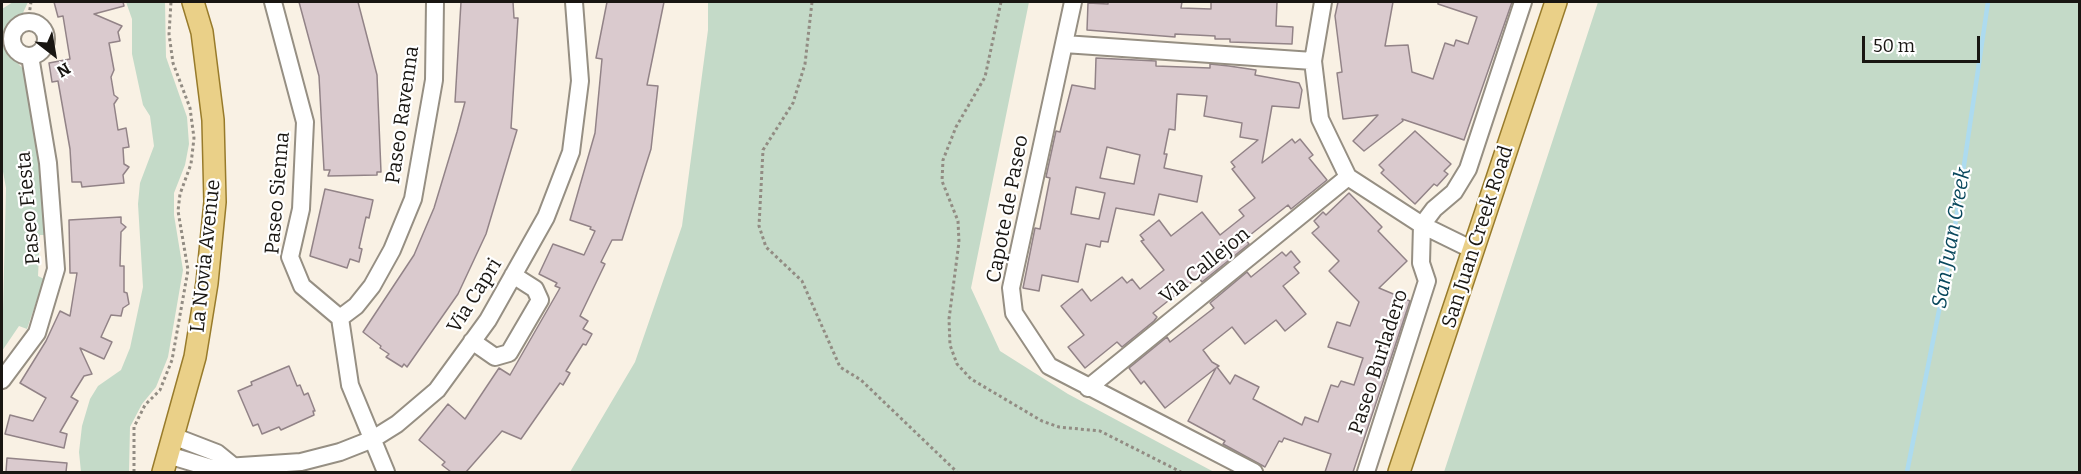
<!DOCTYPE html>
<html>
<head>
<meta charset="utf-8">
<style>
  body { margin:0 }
  #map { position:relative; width:2081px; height:474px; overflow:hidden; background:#f9f1e4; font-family:Bitter,serif }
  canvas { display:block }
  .frame { position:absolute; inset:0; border:3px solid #191612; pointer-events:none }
  .north { position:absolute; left:24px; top:24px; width:60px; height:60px; -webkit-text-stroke:4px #fff; paint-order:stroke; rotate:149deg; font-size:16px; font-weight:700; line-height:24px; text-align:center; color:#191612 }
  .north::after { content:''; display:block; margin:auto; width:21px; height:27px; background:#191612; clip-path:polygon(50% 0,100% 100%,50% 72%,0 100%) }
  .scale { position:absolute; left:1862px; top:36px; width:118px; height:27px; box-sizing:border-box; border:3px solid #191612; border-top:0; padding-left:8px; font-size:18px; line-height:21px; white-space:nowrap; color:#191612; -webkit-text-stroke:4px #fff; paint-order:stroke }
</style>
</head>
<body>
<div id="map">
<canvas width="2081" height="474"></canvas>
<div class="frame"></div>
<div class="north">N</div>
<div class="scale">50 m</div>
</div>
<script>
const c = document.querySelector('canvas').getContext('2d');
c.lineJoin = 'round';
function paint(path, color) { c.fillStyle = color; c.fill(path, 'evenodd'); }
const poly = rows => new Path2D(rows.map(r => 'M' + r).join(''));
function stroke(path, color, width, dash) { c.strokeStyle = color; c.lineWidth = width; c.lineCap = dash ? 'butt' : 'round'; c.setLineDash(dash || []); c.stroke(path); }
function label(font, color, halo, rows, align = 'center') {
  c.font = font + ' Bitter,serif'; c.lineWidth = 4.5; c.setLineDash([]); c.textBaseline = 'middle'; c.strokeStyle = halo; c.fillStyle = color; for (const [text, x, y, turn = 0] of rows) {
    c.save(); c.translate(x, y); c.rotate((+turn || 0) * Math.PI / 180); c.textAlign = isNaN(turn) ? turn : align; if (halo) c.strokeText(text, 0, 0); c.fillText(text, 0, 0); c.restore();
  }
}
paint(poly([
  [13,2,28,2,22,15,10,24,5,43,10,55,26,72,41,164,46,235,40,235,38,276,44,279,27,329,19,326,2,351,6,188,2,166,2,9],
  [126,2,165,2,166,57,187,117,189,144,185,165,174,193,174,215,183,270,168,357,156,387,142,404,130,427,129,472,81,472,79,452,82,426,90,399,98,386,121,370,130,348,143,287,138,204,140,183,154,146,150,116,143,105,132,54,132,19],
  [708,2,1029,2,971,288,1000,351,1068,394,1214,472,570,472,635,362,682,226,708,30],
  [1598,2,2079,2,2079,472,1444,472]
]), '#c4dac8');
stroke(poly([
  [1907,472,1953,240,1988,2]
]), '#addbef', 4.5);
const building = poly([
  [54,2,123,2,124,6,94,14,122,26,118,32,120,41,109,43,114,70,111,77,114,95,118,98,114,104,118,130,126,128,129,147,123,148,124,164,129,167,123,175,124,183,82,187,81,182,72,182,70,149,58,81,52,82,49,63,70,59,63,16,58,17,54,2],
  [299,2,358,2,377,75,381,172,377,172,377,175,328,176,330,170,324,170,319,76,299,2],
  [461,2,513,2,514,18,518,18,511,128,517,130,486,234,458,294,407,367,404,364,402,367,386,357,389,354,380,348,381,346,363,332,414,255,434,208,457,132,465,102,455,102,461,2],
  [607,2,664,2,647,85,658,86,651,149,622,240,612,240,601,262,605,264,580,316,588,321,583,329,592,334,586,345,583,344,566,371,570,373,563,385,560,383,521,439,502,431,466,472,451,472,442,465,445,462,419,440,448,404,465,419,499,368,510,375,560,288,555,286,557,283,539,274,553,244,584,255,595,231,590,229,591,227,570,220,595,133,602,59,596,58,607,2],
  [1108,2,1182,2,1181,8,1211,9,1211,2,1277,2,1276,26,1293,27,1292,44,1230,42,1230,39,1215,39,1215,36,1175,34,1175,37,1087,30,1088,3,1108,4,1108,2],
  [1338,2,1393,2,1385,46,1408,45,1412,72,1433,79,1445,43,1454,46,1456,40,1468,44,1477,17,1438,4,1438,2,1512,2,1464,140,1402,119,1403,121,1364,151,1353,141,1378,115,1343,119,1337,73,1342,72,1335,16,1338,2],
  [1096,58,1156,61,1156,66,1210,68,1210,64,1229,66,1256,70,1255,75,1299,83,1302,90,1299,108,1272,106,1262,163,1292,139,1295,143,1300,139,1313,155,1309,158,1327,180,1291,209,1288,205,1245,239,1249,244,1202,282,1198,277,1153,313,1157,317,1154,321,1122,347,1117,342,1085,368,1068,347,1084,335,1061,306,1082,289,1091,301,1122,277,1127,283,1132,279,1140,289,1164,270,1141,241,1144,240,1140,235,1159,220,1171,236,1202,212,1220,235,1244,216,1239,210,1255,198,1232,169,1235,167,1231,162,1258,140,1240,137,1242,123,1204,116,1207,96,1177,94,1175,130,1169,129,1164,154,1167,154,1164,168,1202,176,1197,202,1159,194,1154,215,1116,208,1108,242,1101,241,1100,247,1086,244,1078,282,1042,275,1039,291,1023,288,1035,228,1040,229,1050,178,1046,177,1056,131,1060,132,1072,85,1095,89,1096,58],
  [1107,147,1140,155,1134,184,1100,178,1107,147],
  [1076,187,1105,193,1099,219,1071,214,1076,187],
  [1415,131,1451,164,1444,171,1448,174,1437,186,1434,184,1415,204,1381,173,1384,170,1379,165,1415,131],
  [325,189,373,200,369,218,366,217,359,248,362,249,359,262,350,259,347,268,310,256,325,189],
  [1349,193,1382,227,1378,231,1407,261,1379,288,1410,301,1353,472,1325,472,1331,454,1284,438,1282,442,1279,441,1265,467,1223,444,1225,441,1188,421,1216,368,1165,408,1144,381,1141,384,1129,368,1167,337,1170,342,1214,308,1210,303,1247,272,1251,277,1282,252,1286,256,1291,251,1300,262,1294,267,1299,273,1283,286,1306,314,1285,331,1276,320,1245,344,1232,327,1203,350,1212,362,1219,366,1217,367,1230,384,1235,375,1259,387,1253,399,1302,425,1305,417,1318,422,1331,385,1338,387,1341,381,1354,385,1363,358,1328,347,1337,322,1350,326,1359,302,1329,271,1339,261,1312,233,1319,227,1314,221,1323,212,1326,215,1349,193],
  [121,217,121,223,126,227,121,232,120,266,124,266,124,292,127,293,129,304,123,308,121,316,111,315,101,337,112,342,104,359,80,348,92,374,84,376,71,397,78,401,60,432,67,434,64,448,5,434,10,415,33,421,46,398,20,383,46,341,60,311,70,316,77,273,70,273,69,220,121,217],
  [289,366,297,386,300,385,304,395,308,393,315,411,313,411,314,415,281,430,279,427,262,434,258,424,253,426,238,391,252,385,251,382,289,366],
  [7,458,67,463,66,472,6,472,7,458]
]);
paint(building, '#dacace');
stroke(building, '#928387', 1.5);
const minor = poly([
  [273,2,305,122,301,209,290,257,302,286,340,318,350,385,386,472],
  [1073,2,1011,288,1014,313,1049,366,1254,472],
  [1323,2,1313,61,1320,119,1348,177,1422,225,1473,250],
  '12 39a17 17 0 1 1 34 0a17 17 0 1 1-34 0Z',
  [1064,44,1313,61],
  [340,318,356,306,372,286,392,250,413,199,434,80,435,2],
  [472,341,495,357,509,353,540,300,535,289,513,275],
  [2,380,37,333,56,269,48,163,30,56],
  [1088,388,1348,177],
  [173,436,217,453,233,466],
  [168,455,211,468,301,462,340,452,373,439,397,424,437,390,488,320,546,217,571,152,580,81,574,2],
  [1366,472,1427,281,1421,263,1422,225,1434,209,1454,192,1468,169,1523,2]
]);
const major = poly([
  [163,472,195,357,207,283,215,202,213,120,202,32,193,2],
  [1399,472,1556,2]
]);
stroke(minor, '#968f83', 20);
stroke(major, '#987b2b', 24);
stroke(poly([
  [812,2,805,64,793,103,763,150,759,226,766,247,802,281,840,367,861,380,957,472],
  [1001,2,985,77,956,127,943,160,942,181,958,221,959,242,949,319,950,345,957,364,971,379,1042,421,1059,427,1100,431,1181,472],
  [28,22,31,2],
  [134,472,134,427,145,405,160,390,172,360,188,270,178,211,180,194,191,164,194,138,190,108,173,63,169,34,171,2]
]), '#928c83', 3, [3, 3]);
stroke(minor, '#fff', 16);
stroke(major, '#ead088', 21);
label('20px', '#191612', '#fff', [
  ["Paseo Ravenna",403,115,-82],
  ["Paseo Sienna",278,193,-85],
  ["Paseo Fiesta",29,208,-95],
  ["Capote de Paseo",1008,209,-79],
  ["San Juan Creek Road",1478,237,-72],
  ["La Novia Avenue",206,256,-84],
  ["Via Callejon",1205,266,-39],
  ["Via Capri",475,296,-58],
  ["Paseo Burladero",1379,362,-72]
]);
label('italic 21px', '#08475c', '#fff', [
  ["San Juan Creek",1952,238,-80]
]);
</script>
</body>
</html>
